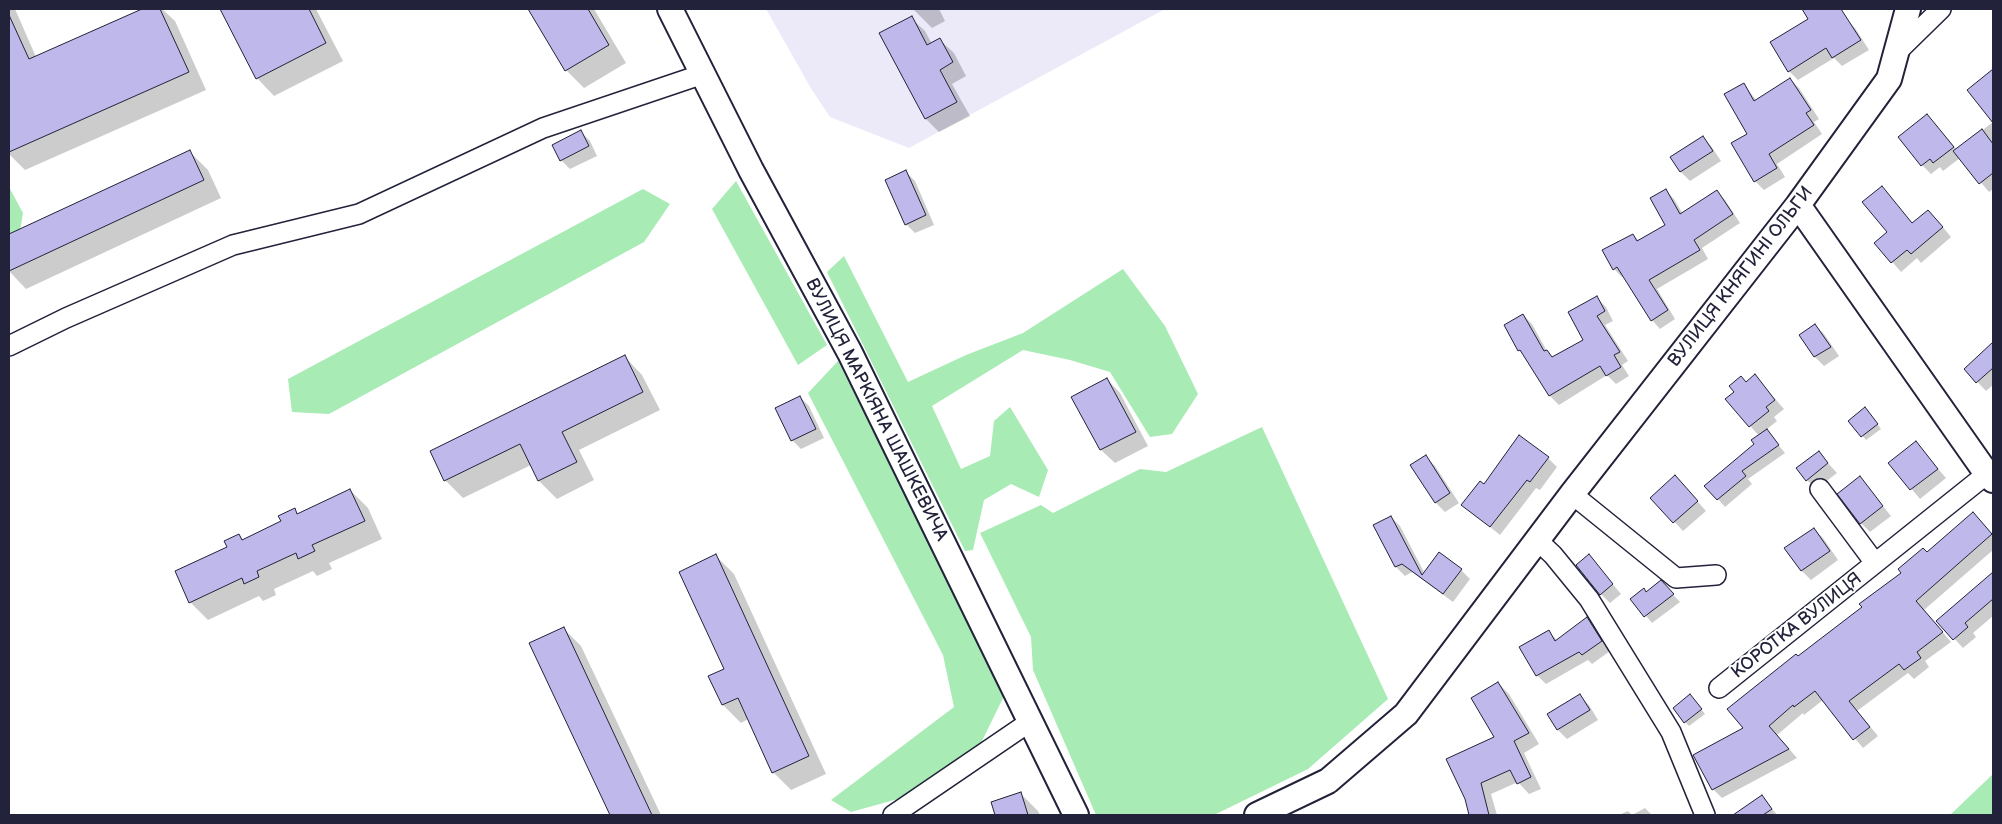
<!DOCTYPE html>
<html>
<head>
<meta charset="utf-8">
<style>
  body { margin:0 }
  #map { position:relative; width:2002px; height:824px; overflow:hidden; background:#fff; font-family:"Balsamiq Sans",sans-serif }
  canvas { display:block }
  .frame { position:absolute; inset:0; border:10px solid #22223b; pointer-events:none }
</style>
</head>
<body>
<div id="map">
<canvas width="2002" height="824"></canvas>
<div class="frame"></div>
</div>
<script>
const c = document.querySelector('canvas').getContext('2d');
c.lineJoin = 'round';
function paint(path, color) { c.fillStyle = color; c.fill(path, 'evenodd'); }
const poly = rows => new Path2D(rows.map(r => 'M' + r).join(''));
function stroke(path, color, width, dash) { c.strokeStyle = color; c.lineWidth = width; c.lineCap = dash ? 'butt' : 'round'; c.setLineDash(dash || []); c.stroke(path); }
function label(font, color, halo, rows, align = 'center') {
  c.font = font + ' "Balsamiq Sans",sans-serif'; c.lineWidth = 4; c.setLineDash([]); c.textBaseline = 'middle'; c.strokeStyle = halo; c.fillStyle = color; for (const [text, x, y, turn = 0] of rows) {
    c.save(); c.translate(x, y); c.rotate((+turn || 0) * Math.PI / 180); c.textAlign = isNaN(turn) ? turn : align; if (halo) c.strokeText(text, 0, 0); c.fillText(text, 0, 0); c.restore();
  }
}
paint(poly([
  [766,9,1165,9,909,148,830,117,812,90]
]), '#eceaf9');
paint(poly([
  [736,181,827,345,798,365,712,209],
  [9,187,23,213,18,243,9,239],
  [643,189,670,204,644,242,329,414,292,412,288,379],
  [844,256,908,382,966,355,1023,333,1123,269,1165,326,1198,394,1172,434,1150,437,1110,372,1070,360,1023,350,932,406,961,469,990,456,994,421,1010,407,1048,470,1039,497,1011,484,984,500,973,550,965,551,827,272],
  [838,361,1005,694,980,745,905,797,851,812,831,800,954,707,943,655,808,393],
  [1262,427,1388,699,1308,769,1214,815,1096,815,1033,670,1031,637,980,533,1041,505,1053,513,1140,469,1166,472],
  [1993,774,1993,815,1950,815]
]), '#a8ebb5');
paint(poly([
  [9,9,15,9,36,57,145,9,162,9,175,21,206,90,25,170,9,154],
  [221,9,316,9,343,61,274,96,257,78],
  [530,9,594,9,626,63,584,88,566,70],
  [913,9,939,9,945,21,932,28],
  [1804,9,1828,9,1837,24,1846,19,1855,28,1869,50,1842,66,1834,58,1798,80,1789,71,1810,19],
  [911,18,925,31,932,44,940,40,954,53,966,76,952,84,970,116,939,132,926,119],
  [1993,70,1993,121,1969,90],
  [1790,79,1799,88,1819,119,1814,122,1822,134,1777,164,1785,177,1764,190,1755,181,1744,85,1757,101],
  [1927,115,1957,150,1993,122,1993,189,1989,192,1960,158,1943,171,1940,167,1931,174,1922,165,1900,137],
  [581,132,590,141,597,156,570,169,561,160],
  [1702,137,1711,146,1721,161,1690,181,1681,172,1672,157],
  [190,152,208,170,221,198,26,289,9,271,9,235],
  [906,172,915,181,934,225,915,233,906,224],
  [1882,188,1913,224,1937,220,1951,237,1921,263,1917,258,1901,272,1876,243,1889,233],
  [1665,190,1674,199,1683,214,1717,192,1725,200,1740,223,1702,248,1708,259,1657,289,1675,319,1660,329,1652,320,1624,276,1622,277,1614,269,1633,235,1639,241,1666,225],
  [1597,298,1606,307,1613,321,1605,325,1628,361,1622,365,1629,376,1616,384,1607,375,1559,405,1550,396,1527,358,1519,350,1523,315,1532,324,1548,353,1553,358,1585,340],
  [1815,325,1824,334,1839,356,1824,366,1815,357,1801,335],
  [1989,348,1993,352,1993,385,1986,391,1965,369],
  [625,357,642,375,660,410,579,450,594,480,557,499,539,481,531,465,463,498,445,480],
  [1755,376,1784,409,1774,417,1777,421,1766,430,1785,453,1748,479,1752,484,1725,507,1718,499,1756,444,1759,436,1727,399],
  [1107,379,1120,393,1148,446,1115,463,1101,450,1073,397],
  [800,397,809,406,824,438,801,449,792,440,777,409],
  [1869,413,1881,429,1866,440,1850,421],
  [1916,443,1946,478,1920,499,1890,463],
  [1819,453,1837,473,1816,489,1807,480],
  [1426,457,1435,466,1459,503,1445,512,1436,503,1412,466],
  [1548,458,1557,467,1540,490,1536,488,1500,535,1463,505,1484,486],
  [1860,478,1891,516,1870,532,1861,523],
  [1684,486,1706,511,1683,531,1652,498],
  [350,490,368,508,382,539,329,563,332,569,317,576,313,571,274,589,276,595,263,601,259,596,208,620,190,602,229,547,239,536,244,540,283,522,294,510,299,514],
  [1973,513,1993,535,1993,550,1924,610,1951,642,1925,661,1929,667,1914,679,1908,673,1857,711,1878,736,1863,748,1823,700,1804,715,1803,713,1777,735,1797,758,1722,798,1713,789,1745,729,1799,658,1863,607],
  [1391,517,1400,526,1425,574,1461,570,1470,579,1453,602,1412,572,1405,576,1396,567],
  [1814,529,1823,538,1838,560,1811,580,1802,571,1786,549],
  [716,556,734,574,826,774,791,790,773,772,748,719,741,723,723,705,710,677,726,669],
  [1589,556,1621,594,1610,603,1601,594],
  [1993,574,1993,616,1973,633,1976,637,1963,648,1938,621],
  [1661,582,1680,602,1652,623,1632,599,1647,593],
  [1587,619,1596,628,1610,651,1592,664,1588,660,1546,684,1537,675,1549,632,1558,641],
  [563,628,581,646,661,815,611,815,531,643],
  [1498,683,1509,694,1539,744,1524,753,1541,789,1529,794,1518,782,1491,794,1497,815,1470,815,1466,798,1496,737],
  [1580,696,1589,705,1598,720,1567,739,1558,730],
  [1694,700,1705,714,1689,726,1685,722],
  [1020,793,1038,811,1040,815,997,815,992,803],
  [1762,796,1777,815,1735,815],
  [1645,808,1652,815,1619,815,1628,811,1632,815]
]), '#0003');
const building = poly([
  [142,9,160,9,189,72,9,152,9,15,29,59,142,9],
  [220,9,309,9,326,43,256,79,220,9],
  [528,9,588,9,609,45,565,71,528,9],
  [1802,9,1841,9,1861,40,1832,58,1826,48,1788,72,1770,42,1808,19,1802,9],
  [912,16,927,45,940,38,953,62,940,70,957,102,925,119,879,33,912,16],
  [1993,69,1993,123,1967,90,1993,69],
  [1790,78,1811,110,1806,113,1814,125,1769,154,1777,168,1754,182,1731,143,1747,134,1724,94,1744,83,1754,101,1790,78],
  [1927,114,1954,147,1933,163,1930,159,1921,166,1898,137,1927,114],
  [1982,129,1993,144,1993,173,1979,184,1953,151,1982,129],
  [581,130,589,146,560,161,552,145,581,130],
  [1703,136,1713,151,1680,172,1670,157,1703,136],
  [190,150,204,180,9,271,9,234,190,150],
  [906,170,926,215,905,225,885,180,906,170],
  [1882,186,1912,223,1928,210,1943,227,1911,254,1907,250,1891,263,1874,243,1887,232,1862,202,1882,186],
  [1666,189,1680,214,1717,190,1733,214,1694,240,1700,250,1649,280,1668,310,1651,321,1617,267,1613,270,1602,250,1633,234,1637,241,1665,225,1650,198,1666,189],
  [1597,296,1605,311,1597,316,1620,352,1614,355,1621,367,1606,376,1600,366,1549,396,1520,350,1518,351,1504,325,1523,314,1544,351,1547,350,1552,357,1583,340,1568,312,1597,296],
  [1815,324,1831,347,1814,357,1799,335,1815,324],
  [1993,342,1993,368,1976,383,1964,369,1993,342],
  [625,355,643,392,562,432,577,462,538,481,520,444,444,481,430,451,625,355],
  [1755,374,1775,400,1766,407,1769,411,1749,427,1725,399,1734,392,1729,386,1741,376,1746,382,1755,374],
  [1107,378,1136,432,1100,450,1071,397,1107,378],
  [800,396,816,429,791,441,775,408,800,396],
  [1865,407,1878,424,1861,437,1848,421,1865,407],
  [1767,429,1779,445,1742,471,1746,476,1717,500,1704,486,1754,444,1751,440,1767,429],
  [1519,435,1549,457,1530,482,1527,480,1490,527,1461,505,1480,481,1484,484,1519,435],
  [1916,441,1938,469,1910,490,1888,463,1916,441],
  [1819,451,1828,463,1806,481,1796,468,1819,451],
  [1426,455,1450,493,1435,503,1410,465,1426,455],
  [1675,475,1698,501,1673,523,1650,498,1675,475],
  [1860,476,1883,506,1860,524,1837,494,1860,476],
  [350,489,365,521,312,545,315,551,298,559,296,553,257,571,259,577,244,584,242,578,189,603,175,571,227,547,224,541,239,534,242,540,281,521,278,516,295,508,297,514,350,489],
  [1973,512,1992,534,1916,601,1943,632,1917,652,1921,658,1904,670,1899,664,1849,701,1870,727,1853,740,1815,691,1794,707,1793,705,1769,726,1789,749,1712,790,1693,755,1743,728,1727,709,1796,654,1798,656,1862,607,1859,604,1901,573,1898,569,1923,548,1927,552,1973,512],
  [1391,516,1422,575,1439,552,1462,569,1443,594,1402,564,1395,567,1373,525,1391,516],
  [1814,528,1830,551,1801,571,1784,548,1814,528],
  [716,554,809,756,772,773,738,698,722,705,708,676,724,669,679,572,716,554],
  [1589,554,1613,584,1600,595,1576,565,1589,554],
  [1993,572,1993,599,1965,623,1968,627,1953,640,1936,621,1993,572],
  [1661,580,1674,594,1644,617,1630,599,1644,588,1646,592,1661,580],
  [1587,617,1602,641,1582,655,1579,652,1536,676,1519,647,1549,630,1555,641,1587,617],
  [564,627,652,815,610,815,529,643,564,627],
  [1498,682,1529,733,1514,741,1531,777,1517,784,1510,770,1481,783,1489,815,1469,815,1465,799,1446,759,1494,737,1471,698,1498,682],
  [1580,694,1590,710,1557,730,1547,714,1580,694],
  [1690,694,1702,709,1684,723,1673,708,1690,694],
  [1021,792,1028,815,995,815,991,802,1021,792],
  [1762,795,1772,809,1763,815,1733,815,1762,795]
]);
paint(building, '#beb9ea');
stroke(building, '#22223b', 1);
const minor = poly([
  [1896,53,1941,9],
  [9,346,66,318,233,245,359,214,543,128,703,74],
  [1820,489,1875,563],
  [1572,494,1676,578,1716,575],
  [1537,540,1553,555,1589,599,1671,732,1705,815],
  [1719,688,1993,469],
  [893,815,1031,721]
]);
const tertiary = poly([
  [670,9,751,170,850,353,1076,815],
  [1798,205,1987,474,1993,480],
  [1257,815,1328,781,1406,714,1572,494,1798,205,1889,79,1908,9]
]);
stroke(minor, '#22223b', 22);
stroke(tertiary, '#22223b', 28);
stroke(minor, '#fff', 19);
stroke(tertiary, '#fff', 24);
label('18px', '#22223b', '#fff', [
  ["ВУЛИЦЯ КНЯГИНІ ОЛЬГИ",1741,277,-52],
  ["ВУЛИЦЯ МАРКІЯНА ШАШКЕВИЧА",876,410,63],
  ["КОРОТКА ВУЛИЦЯ",1797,626,-38]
]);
</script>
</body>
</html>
